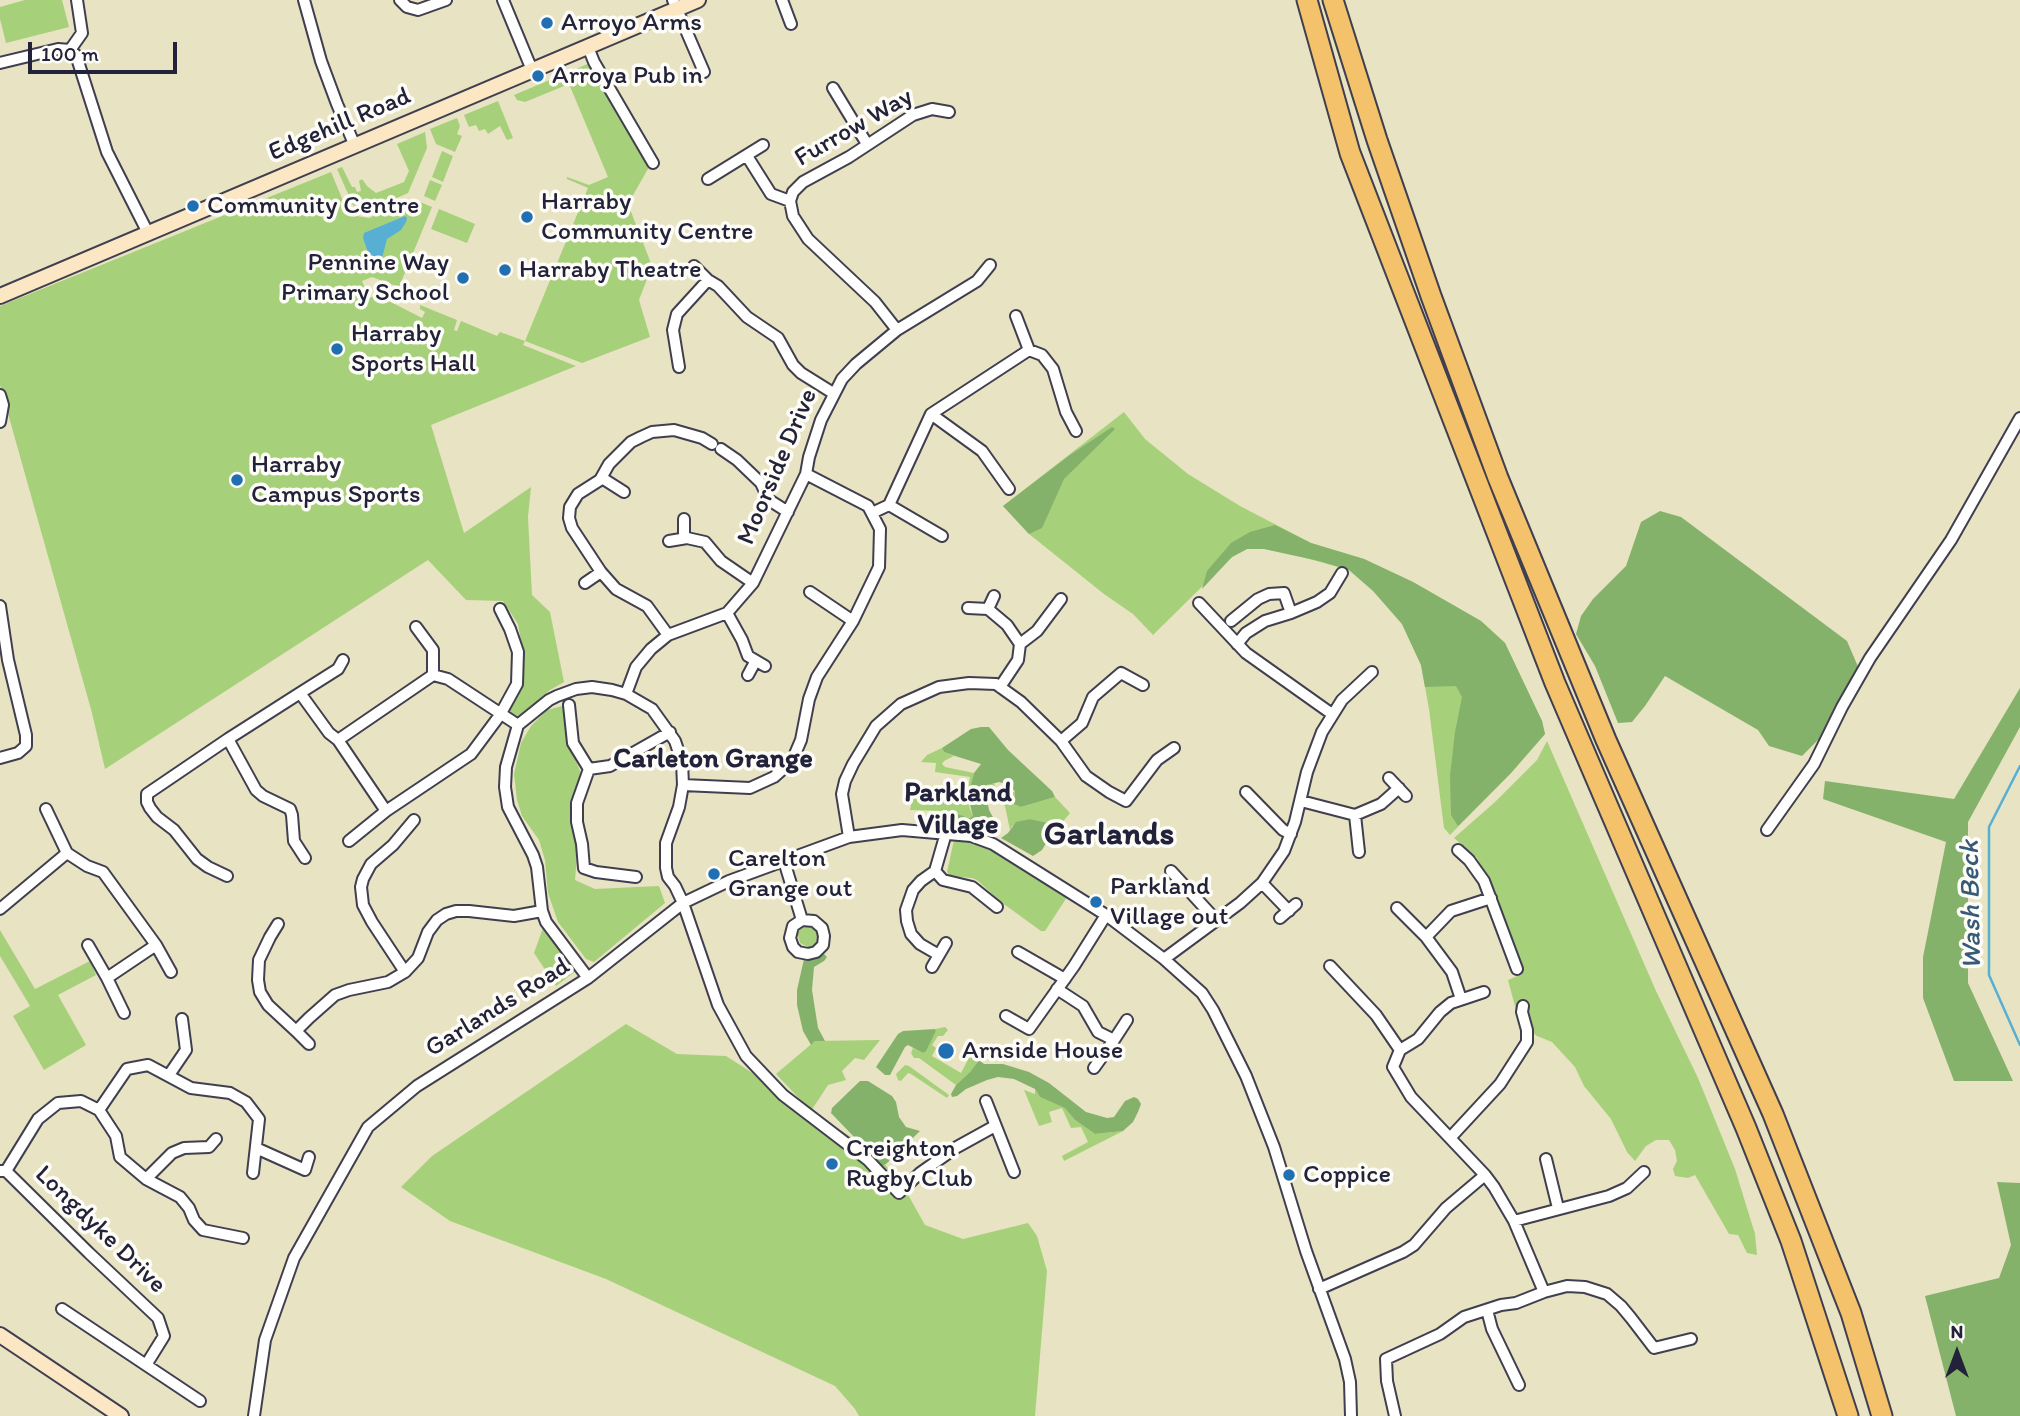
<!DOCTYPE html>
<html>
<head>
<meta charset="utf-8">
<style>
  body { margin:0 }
  #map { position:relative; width:2020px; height:1416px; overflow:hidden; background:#e8e3c2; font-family:Itim,sans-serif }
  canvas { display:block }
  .north { position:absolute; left:1922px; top:1318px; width:70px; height:70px; -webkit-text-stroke:5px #fdfcf7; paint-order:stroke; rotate:0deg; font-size:19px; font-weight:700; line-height:28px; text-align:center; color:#22223b }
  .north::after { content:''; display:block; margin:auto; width:24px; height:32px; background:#22223b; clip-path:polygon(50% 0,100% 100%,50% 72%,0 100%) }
  .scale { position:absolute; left:28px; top:42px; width:149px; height:32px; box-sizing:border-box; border:4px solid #22223b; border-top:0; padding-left:9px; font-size:21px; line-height:24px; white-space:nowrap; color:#22223b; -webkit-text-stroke:5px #fdfcf7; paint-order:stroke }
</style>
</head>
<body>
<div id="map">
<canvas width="2020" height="1416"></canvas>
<div class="north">N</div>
<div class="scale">100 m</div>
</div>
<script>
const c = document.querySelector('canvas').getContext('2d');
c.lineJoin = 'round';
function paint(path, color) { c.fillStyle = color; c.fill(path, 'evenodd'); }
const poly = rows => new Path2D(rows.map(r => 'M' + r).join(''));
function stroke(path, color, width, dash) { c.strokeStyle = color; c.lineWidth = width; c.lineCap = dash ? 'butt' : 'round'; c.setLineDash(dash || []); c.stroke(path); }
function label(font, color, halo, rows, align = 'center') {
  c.font = font + ' Itim,sans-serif'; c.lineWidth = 7; c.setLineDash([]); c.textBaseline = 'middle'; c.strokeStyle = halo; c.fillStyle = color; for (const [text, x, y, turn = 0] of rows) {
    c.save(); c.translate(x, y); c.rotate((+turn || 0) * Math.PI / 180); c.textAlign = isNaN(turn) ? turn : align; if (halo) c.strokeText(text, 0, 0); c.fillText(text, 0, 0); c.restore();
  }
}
paint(poly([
  [25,0,62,0,69,27,6,43,0,19,0,7],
  [590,63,649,167,628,204,652,266,639,300,650,337,582,363,525,341,523,345,576,366,431,425,464,533,531,487,528,517,532,595,550,612,564,682,550,690,521,715,515,716,507,711,521,687,524,661,518,624,503,601,466,600,428,560,105,769,92,713,0,385,0,306,331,172,346,208,357,216,369,218,413,199,432,207,399,287,372,277,362,281,369,298,377,295,422,318,425,312,420,309,420,305,457,320,454,330,457,331,461,321,497,336,500,332,525,341,588,188,567,179,567,177,589,185,608,177,569,84,525,102,517,100,514,95],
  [498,101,513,138,507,140,500,126,488,134,485,129,479,131,476,125,469,127,464,115],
  [457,118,460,126,457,134,462,136,455,152,436,144,430,129],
  [425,132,427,148,408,193,368,211,361,210,353,205,337,169,342,167,352,187,355,187,357,192,361,191,359,181,362,179,367,186,376,193,404,182,409,171,397,144],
  [442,151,453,156,443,182,432,177],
  [430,180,442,185,435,201,424,196],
  [439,209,475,224,467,243,431,229],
  [1124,412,1145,439,1188,474,1240,506,1311,543,1364,559,1413,582,1481,621,1505,643,1542,721,1545,734,1511,773,1450,835,1444,828,1429,709,1421,665,1402,624,1374,591,1349,570,1295,555,1265,549,1247,549,1232,557,1153,635,1133,614,1104,594,1029,534,1003,506],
  [566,705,569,743,582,776,574,796,573,817,578,844,575,880,595,889,659,886,665,903,594,962,586,959,558,922,548,893,545,860,539,840,522,816,517,800,514,774,521,743,531,726,547,710],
  [1547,741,1656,991,1698,1078,1735,1169,1755,1234,1757,1255,1747,1253,1738,1235,1729,1234,1695,1175,1688,1178,1675,1176,1673,1169,1677,1161,1675,1150,1669,1140,1656,1140,1646,1146,1635,1161,1627,1152,1611,1119,1584,1086,1575,1067,1552,1042,1537,1036,1532,1032,1516,1010,1508,980,1522,974,1490,883,1477,858,1454,838,1495,802,1537,760],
  [942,748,944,752,954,756,944,761,942,764,945,767,974,773,969,806,973,816,971,818,943,811,910,810,914,791,925,791,926,786,968,790,970,777,935,772,936,763,921,762,927,755],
  [994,783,996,791,1009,795,1015,791,1015,795,1012,800,1021,807,1055,797,1070,813,1051,836,1054,830,1049,823,1030,819,1012,826,1010,830,1005,806,996,800,987,785],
  [957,839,969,839,1001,851,1045,880,1067,897,1045,931,1041,931,1001,902,977,880,972,878,950,876,947,872,954,840],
  [808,921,824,937,816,946,810,948,800,943,797,931,799,926],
  [543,928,576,971,556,986,534,953],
  [0,930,35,989,90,961,96,975,58,995,86,1045,44,1070,13,1016,30,1006,0,956],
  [626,1024,677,1054,726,1056,810,1110,776,1074,815,1041,880,1040,864,1060,855,1058,842,1071,846,1080,828,1085,811,1111,874,1152,902,1184,925,1225,963,1239,1028,1223,1037,1236,1047,1271,1035,1416,859,1416,855,1409,835,1386,606,1279,450,1221,401,1187,432,1156],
  [945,1027,948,1030,943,1036,938,1036,932,1045,936,1048,932,1056,961,1073,969,1058,967,1056,969,1053,979,1060,970,1072,956,1085,919,1058,914,1058,911,1053,913,1048,923,1053,936,1031,935,1029],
  [905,1065,909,1066,949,1095,947,1098,911,1074,908,1073,901,1081,898,1080,896,1074],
  [1035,1089,1040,1097,1065,1107,1075,1120,1095,1134,1123,1131,1064,1161,1062,1156,1088,1142,1081,1127,1071,1128,1062,1108,1049,1112,1052,1122,1039,1126,1024,1090,1035,1094]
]), '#a7d07b');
paint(poly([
  [1112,427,1115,429,1064,479,1042,528,1029,534,1003,506,1070,455],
  [1660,511,1681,517,1847,641,1859,669,1822,736,1802,756,1769,746,1758,730,1665,676,1645,706,1632,722,1618,723,1595,666,1576,634,1581,616,1593,599,1626,566,1641,522],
  [1275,525,1311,543,1364,559,1413,582,1481,621,1505,643,1542,721,1545,734,1511,773,1458,826,1451,815,1450,776,1455,732,1462,697,1456,686,1425,687,1421,665,1402,624,1373,591,1349,570,1319,561,1264,549,1247,549,1232,557,1202,589,1207,571,1231,543,1250,532],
  [2020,688,2020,727,1968,822,1968,983,2013,1081,1954,1081,1923,998,1923,957,1946,842,1823,799,1825,781,1954,799],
  [981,727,989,727,1008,750,1052,791,1055,797,1021,807,1012,803,1015,795,1015,791,1006,784,999,782,987,785,985,788,989,810,995,821,994,831,990,834,982,836,931,821,936,814,941,813,957,814,970,818,973,816,968,797,974,773,981,764,955,756,944,752,942,748,971,729],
  [1030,819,1049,823,1054,830,1042,850,1033,856,1001,838,1008,833,1016,822],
  [824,954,827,957,824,961,814,967,812,990,818,1028,825,1041,815,1041,811,1045,803,1031,797,1005,797,990,804,959,808,957],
  [935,1029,936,1031,926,1051,923,1053,908,1045,905,1047,890,1075,885,1075,876,1067,898,1034,903,1031],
  [979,1060,984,1064,1003,1064,1029,1072,1049,1083,1086,1112,1107,1118,1114,1117,1125,1101,1134,1097,1138,1099,1141,1104,1138,1112,1133,1122,1123,1131,1095,1134,1075,1120,1065,1108,1040,1097,1035,1089,1014,1079,998,1077,987,1080,966,1089,957,1096,952,1097,951,1094,956,1085,970,1072],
  [860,1081,868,1081,892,1096,896,1102,899,1117,906,1127,920,1131,886,1164,882,1166,831,1113,832,1108],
  [1997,1182,2020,1183,2020,1416,1956,1416,1925,1296,1999,1278,2011,1245]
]), '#85b26b');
paint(poly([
  [405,216,407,218,406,222,401,230,387,239,381,262,377,263,370,258,363,238,364,233]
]), '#57afd4');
stroke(poly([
  [2020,766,1989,827,1989,975,2020,1045]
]), '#57afd4', 2.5);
const street = poly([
  [304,0,321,61,337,104,355,146],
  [400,0,407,7,418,10,446,0],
  [503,0,532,70],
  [673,0,704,72],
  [782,0,791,24],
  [588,47,594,62,653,163],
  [70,50,82,33,77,0],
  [0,63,58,49,70,50,76,55,107,152,148,233],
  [833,88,867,144],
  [747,156,771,194,790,201],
  [708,179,763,145],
  [694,266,708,280],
  [1016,316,1029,350],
  [897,330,875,302,808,239,793,216,790,201,793,192,803,182,849,157,913,115,932,109,949,112],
  [679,367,673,330,677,314,708,280,718,286,747,317,778,338,793,365,801,373,833,393],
  [0,395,3,405,0,422],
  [931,414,982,451,1009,489],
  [721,449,737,460,761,483,769,500,788,512],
  [602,478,624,492],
  [889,505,942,536],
  [872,513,889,505,931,414,1029,350,1042,355,1053,369,1066,412,1076,431],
  [684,519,684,534,687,538,705,542,721,561,753,583],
  [669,541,687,538],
  [585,583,601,572],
  [810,592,853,621],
  [1199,603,1246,653,1332,714],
  [0,606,8,660,26,735,26,746,18,753,0,758],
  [968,608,988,609,1007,625,1020,644,1018,660,1000,687],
  [988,609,994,596],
  [727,613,742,640,748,656,765,666],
  [1231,621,1258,599,1269,594,1284,593,1291,613],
  [416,627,433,650,433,675],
  [668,635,647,606,616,589,601,572,572,528,569,518,570,507,578,494,600,480,609,464,631,442,641,437,652,432,674,430,702,438,712,444],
  [1020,644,1037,631,1061,599],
  [1237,644,1246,633,1265,621,1291,613,1317,602,1330,593,1342,573],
  [748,675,755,662],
  [300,693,338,669,343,660],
  [626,694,636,667,651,649,668,635,727,613,753,583,806,474,809,457,821,420,842,379,856,364,897,330,977,281,990,265],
  [569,705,573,743,589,769],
  [228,739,256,790,263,796,290,809,292,815,294,841,305,858],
  [338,740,386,811],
  [1061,741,1082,723,1093,697,1121,673,1143,685],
  [1389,778,1406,796],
  [683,785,750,788,774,777,792,761,801,740,809,699,817,677,853,621,879,567,880,529,868,506,806,474],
  [1246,792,1283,830,1291,834],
  [1301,801,1355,815,1381,804,1399,788],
  [46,809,67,853,87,866,103,872,156,945,171,972],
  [1355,815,1359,852],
  [414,820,393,845,371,864,363,879,361,887,363,905,372,922,405,972,418,958,428,932,437,920,446,914,456,911,469,911,514,916,542,911],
  [1767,830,1814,764,1842,707,1870,658,1951,540,2020,418],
  [849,837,842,794,845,781,853,764,876,726,901,704,939,687,969,683,996,684,1021,702,1061,741,1086,776,1109,792,1126,801,1157,760,1174,748],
  [349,841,386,811,471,754,500,715,517,684,518,652,510,629,500,609],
  [1458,850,1469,860,1484,881,1517,969],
  [784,861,802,920,814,921,822,928,824,936,823,945,816,952,808,954,798,952,793,947,790,938,793,926,802,920],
  [935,871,943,880,972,887,997,907],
  [1171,871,1216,920],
  [227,876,208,867,197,859,174,830,157,817,150,808,147,802,147,794,228,739,300,693,329,733,338,740,433,675,448,679,518,725],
  [636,877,596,872,584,868,582,844,577,822,577,803,589,769,610,766,670,732],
  [1262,883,1289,911],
  [1397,908,1426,937,1452,972,1461,999],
  [0,909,67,853],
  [1280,918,1296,904],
  [278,924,270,937,259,960,258,980,260,992,268,1005,296,1031,309,1018,335,995,349,990,388,982,405,972],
  [1426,937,1451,911,1491,898],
  [88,945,107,978,156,945],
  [1018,952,1065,979],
  [939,955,920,944,911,934,907,921,906,910,913,890,921,881,935,871,946,833],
  [1164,959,1240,903,1262,883,1284,851,1295,822,1307,772,1322,732,1342,700,1372,672],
  [1330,966,1376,1015,1400,1050,1393,1067,1411,1097,1485,1175,1494,1187,1514,1221,1544,1292],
  [932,967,946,943],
  [107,978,124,1013],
  [588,978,546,922,542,911,537,867,533,855,508,807,505,787,506,767,518,725,549,700,557,696,576,689,592,687,612,690,626,694,652,709,675,741,682,762,683,785,679,807,666,843,666,868,668,877,675,886,683,903,718,1005,746,1056,783,1095,868,1160,899,1193,920,1173,957,1147,995,1126],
  [1057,989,1083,1006,1098,1032,1114,1040,1127,1020],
  [1006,1016,1029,1029,1074,966,1106,915],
  [296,1031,309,1044],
  [1400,1050,1418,1039,1440,1012,1451,1003,1484,992],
  [1094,1068,1114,1040],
  [169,1075,186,1050,182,1019],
  [986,1101,1014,1172],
  [99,1110,127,1069,148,1065,191,1088,230,1093,246,1102,259,1119,253,1173],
  [1450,1138,1500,1084,1527,1042,1527,1030,1522,1012,1523,1006],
  [256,1148,305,1170,309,1157],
  [1546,1159,1558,1208],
  [0,1171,6,1171,89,1253,158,1318,164,1336,146,1365],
  [6,1171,38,1119,58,1103,81,1101,99,1110,116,1136,120,1157,146,1179,180,1197,189,1208,194,1220,203,1230,243,1238],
  [146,1179,172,1153,184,1148,209,1147,216,1139],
  [1514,1221,1609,1196,1627,1188,1644,1172],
  [1319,1289,1403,1252,1414,1245,1446,1208,1485,1175],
  [62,1309,200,1401],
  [1487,1310,1492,1329,1519,1385],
  [254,1416,265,1340,294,1258,368,1127,417,1086,588,978,683,903,729,881,849,837,902,830,971,836,993,844,1106,915,1164,959,1202,993,1213,1010,1246,1076,1274,1147,1306,1251,1345,1359,1350,1382,1351,1416],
  [1395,1416,1387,1381,1386,1359,1440,1334,1464,1317,1501,1305,1516,1303,1544,1292,1567,1286,1585,1287,1607,1294,1621,1306,1631,1318,1654,1348,1691,1339]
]);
const secondary = poly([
  [0,296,698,0],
  [0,1335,121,1416]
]);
const highway = poly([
  [1307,0,1350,153,1555,683,1746,1128,1791,1241,1848,1416],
  [1333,0,1377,140,1431,296,1498,478,1606,740,1773,1114,1851,1313,1882,1416]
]);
stroke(street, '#403f4f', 14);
stroke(secondary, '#403f4f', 18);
stroke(highway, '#403f4f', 23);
stroke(street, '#fff', 10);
stroke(secondary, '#fbe7c3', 14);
stroke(highway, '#f4c26a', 19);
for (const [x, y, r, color] of [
  [547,23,7,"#1f6fb2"],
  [538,76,7,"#1f6fb2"],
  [193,206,7,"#1f6fb2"],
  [527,217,7,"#1f6fb2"],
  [505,270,7,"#1f6fb2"],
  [463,278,7,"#1f6fb2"],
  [337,349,7,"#1f6fb2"],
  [237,480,7,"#1f6fb2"],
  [714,874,7,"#1f6fb2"],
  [1096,902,7,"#1f6fb2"],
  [946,1051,9,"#1f6fb2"],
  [832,1164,7,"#1f6fb2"],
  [1289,1175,7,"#1f6fb2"]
]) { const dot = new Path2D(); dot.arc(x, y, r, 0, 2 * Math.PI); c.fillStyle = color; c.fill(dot); stroke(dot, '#fdfcf7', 2.5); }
label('26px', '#22223b', '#fdfcf7', [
  ["Arroyo Arms",561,23],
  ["Arroya Pub in",552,76],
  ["Harraby",541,202],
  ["Community Centre",541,232],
  ["Community Centre",207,206],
  ["Pennine Way",449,263,"right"],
  ["Primary School",449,293,"right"],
  ["Harraby Theatre",519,270],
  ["Harraby",351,334],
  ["Sports Hall",351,364],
  ["Harraby",251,465],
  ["Campus Sports",251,495],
  ["Carelton",728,859],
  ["Grange out",728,889],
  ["Parkland",1110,887],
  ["Village out",1110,917],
  ["Arnside House",962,1051],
  ["Creighton",846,1149],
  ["Rugby Club",846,1179],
  ["Coppice",1303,1175]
], 'left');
label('26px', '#22223b', '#fdfcf7', [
  ["Edgehill Road",340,125,-23],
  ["Furrow Way",854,128,-30],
  ["Moorside Drive",778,467,-67],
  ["Garlands Road",498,1008,-32],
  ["Longdyke Drive",100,1230,44]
]);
label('bold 28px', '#22223b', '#fdfcf7', [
  ["Carleton Grange",713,760],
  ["Parkland",958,794],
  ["Village",958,826]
]);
label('italic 28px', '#375a78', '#fdfcf7', [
  ["Wash Beck",1972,905,-91]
]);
label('bold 33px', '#22223b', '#fdfcf7', [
  ["Garlands",1109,836]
]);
</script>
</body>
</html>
